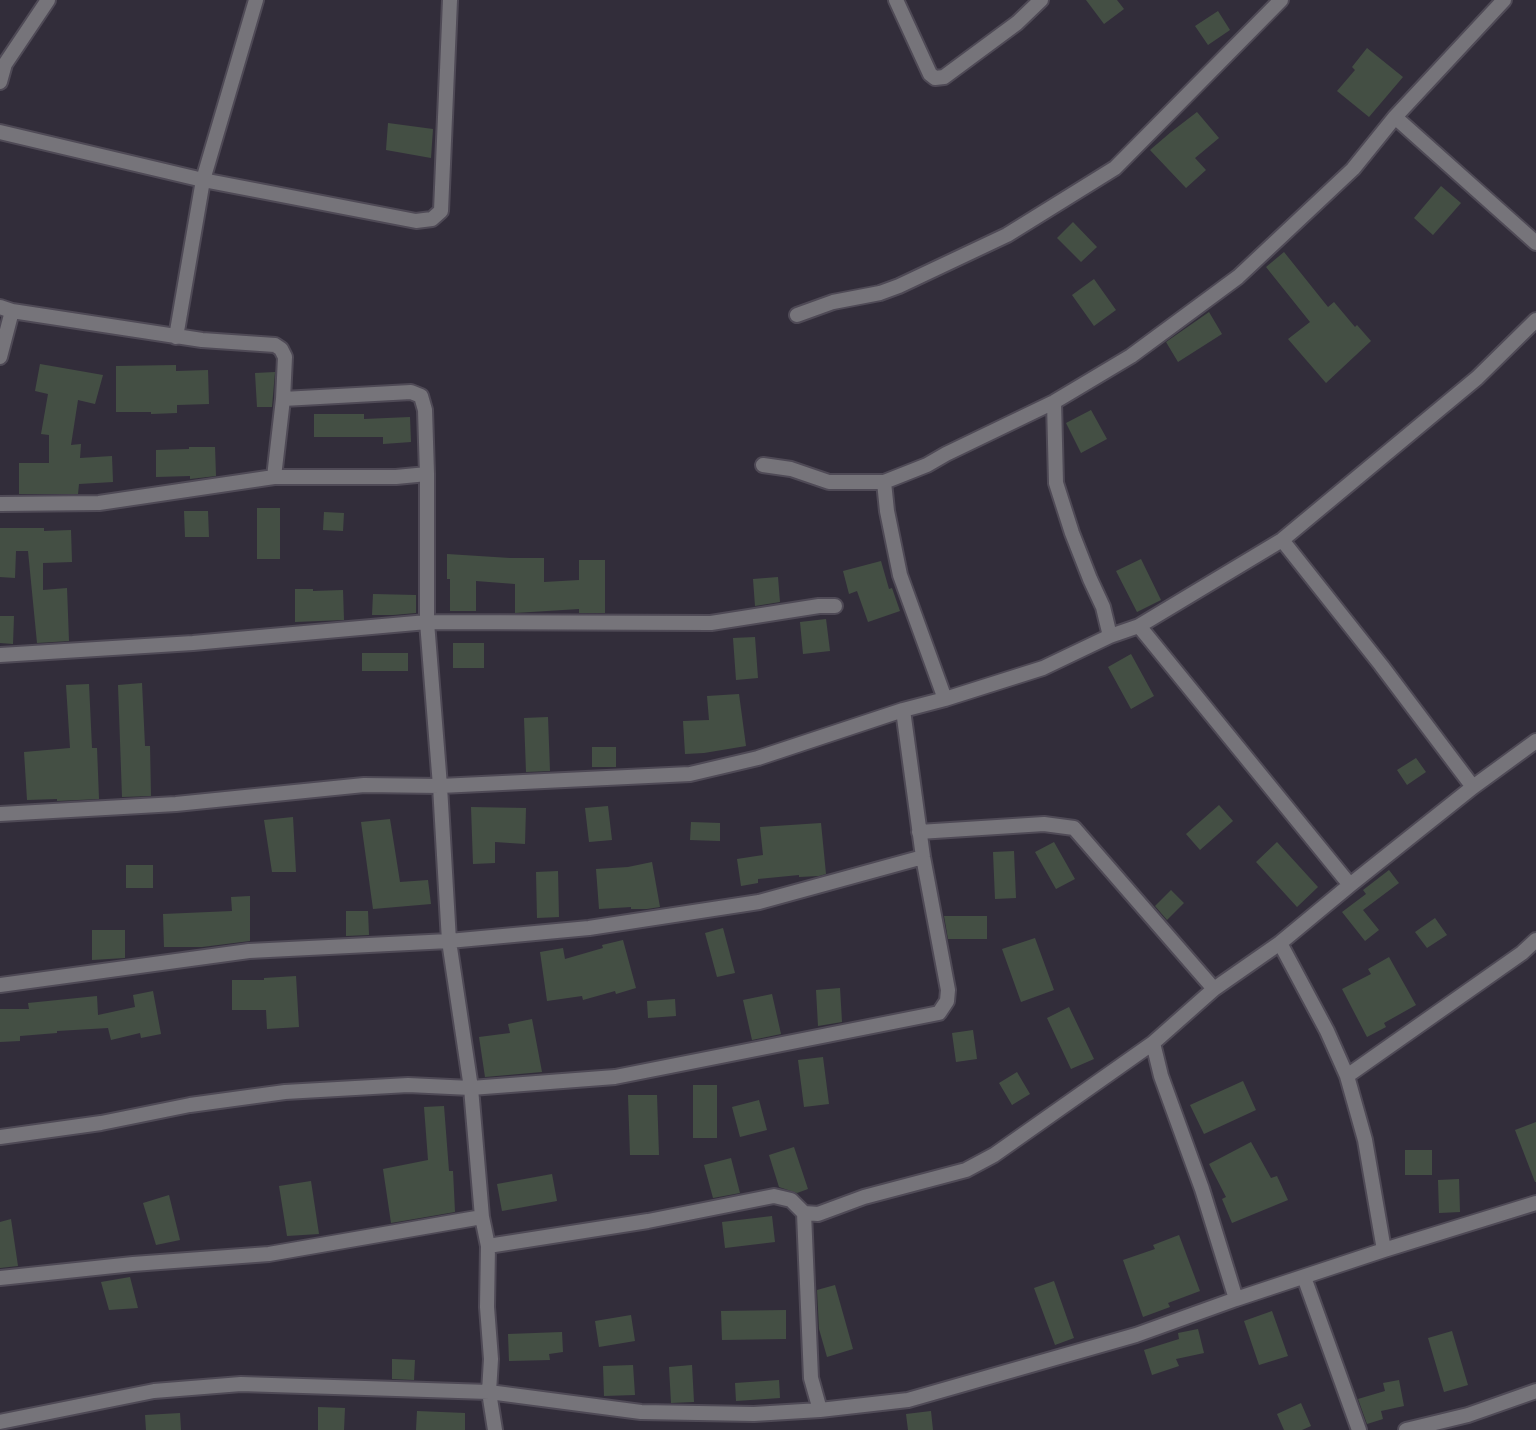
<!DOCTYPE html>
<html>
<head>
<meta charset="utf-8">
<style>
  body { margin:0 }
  canvas { display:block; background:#322d3a }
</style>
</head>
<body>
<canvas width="1536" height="1430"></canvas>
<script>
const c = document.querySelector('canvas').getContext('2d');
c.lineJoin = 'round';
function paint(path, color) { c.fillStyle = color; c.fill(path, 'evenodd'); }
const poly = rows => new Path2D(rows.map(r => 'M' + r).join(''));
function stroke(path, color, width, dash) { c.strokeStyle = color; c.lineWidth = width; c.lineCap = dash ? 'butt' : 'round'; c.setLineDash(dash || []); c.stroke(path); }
paint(poly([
  [1086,0,1117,0,1124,9,1104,24],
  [1218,11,1230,30,1208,45,1195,26],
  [1367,48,1403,77,1369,117,1337,91,1355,70,1352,67],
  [1197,112,1219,138,1195,158,1206,170,1186,188,1150,150,1171,132],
  [388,123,433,129,431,158,386,150],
  [1441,186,1461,203,1433,235,1414,218],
  [1073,222,1097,247,1081,262,1057,238],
  [1284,252,1328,307,1334,302,1355,327,1357,325,1371,341,1326,383,1288,339,1310,322,1266,267],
  [1094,279,1116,310,1094,326,1072,295],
  [1209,312,1222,334,1178,362,1166,342],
  [40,364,103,375,95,404,78,400,71,445,81,444,80,458,112,456,113,482,79,484,78,494,19,494,19,463,49,463,49,435,41,434,48,394,35,391],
  [176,365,176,371,208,370,209,404,177,405,177,413,151,414,151,412,116,412,116,366],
  [275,372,272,407,257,407,255,373],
  [1091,410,1107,439,1081,453,1066,423],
  [314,414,364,414,364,419,410,417,411,442,383,444,383,437,314,437],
  [189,447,215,447,216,476,190,479,190,476,156,477,156,450,189,449],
  [257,508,280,508,280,559,257,559],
  [184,511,208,511,209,537,185,537],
  [324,512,344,513,343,531,323,530],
  [0,528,44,528,44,531,71,530,72,562,43,563,43,590,67,588,69,641,37,643,28,551,16,551,15,578,0,577],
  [447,554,510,558,544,558,544,582,579,580,579,560,605,560,605,613,579,613,579,609,515,613,515,584,476,581,476,611,450,611,450,579,447,579],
  [1141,559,1161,600,1137,612,1116,571],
  [881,561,889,589,892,588,900,611,868,622,857,591,849,594,843,571],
  [778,577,780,602,755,606,753,579],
  [295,589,313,589,313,591,343,590,344,620,295,622],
  [373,594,416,595,416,613,393,615,372,615],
  [0,616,14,616,13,644,0,643],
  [826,619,830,651,803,654,800,622],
  [755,637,758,678,736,680,733,638],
  [453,643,484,643,484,668,453,668],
  [362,653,408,653,408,671,362,671],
  [1131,654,1154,696,1131,709,1108,667],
  [142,683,145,746,150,746,151,796,122,797,118,685],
  [89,684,92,748,97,748,99,799,57,801,57,799,27,800,24,752,70,748,66,685],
  [739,694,746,746,704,753,685,754,683,721,709,720,707,696],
  [548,717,550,771,526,772,524,718],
  [592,747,616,747,616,767,592,767],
  [1416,758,1426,772,1407,785,1397,770],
  [1219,805,1233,821,1200,850,1186,834],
  [608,806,612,840,589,842,585,808],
  [471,807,526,808,525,844,495,842,495,863,473,864],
  [293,817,296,872,272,872,264,820],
  [390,819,400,882,428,880,431,904,373,909,361,822],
  [691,822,720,823,720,841,690,840],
  [821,823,826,874,819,876,799,877,799,875,758,879,758,883,741,886,737,859,763,855,760,827],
  [1054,842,1075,879,1056,889,1035,852],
  [1277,842,1318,887,1297,907,1256,862],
  [1014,851,1016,898,995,899,993,852],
  [652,862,660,907,647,909,631,909,631,907,599,909,596,869,628,867],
  [126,865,153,865,153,888,126,888],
  [1389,870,1399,883,1363,910,1379,930,1365,941,1342,912,1366,894,1363,890],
  [558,871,559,917,537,918,536,872],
  [1171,890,1184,903,1167,920,1155,906],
  [250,896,250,941,202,947,164,947,163,914,232,911,231,897],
  [346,911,368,911,369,935,346,936],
  [944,916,987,916,987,939,948,939],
  [1435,918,1447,935,1427,948,1415,932],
  [723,928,735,973,717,977,705,933],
  [92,930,125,930,125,958,92,960],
  [1035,938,1054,990,1021,1002,1002,949],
  [623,940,636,988,616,994,615,991,583,1000,582,996,547,1001,540,952,563,948,565,959,603,948,602,945],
  [1389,957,1416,1005,1384,1023,1386,1027,1367,1037,1342,989,1371,974,1368,969],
  [296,976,299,1027,267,1029,266,1010,232,1010,232,980,264,980,264,978],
  [840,988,842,1022,818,1026,816,990],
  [153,991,161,1034,141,1038,140,1033,111,1040,108,1028,57,1031,57,1033,20,1036,20,1041,0,1042,0,1009,29,1009,28,1003,97,996,98,1015,135,1007,133,995],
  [772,994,781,1034,752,1040,743,1000],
  [675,999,676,1016,648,1018,647,1001],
  [1069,1007,1094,1059,1071,1069,1047,1018],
  [532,1019,542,1072,485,1077,479,1037,510,1033,508,1024],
  [973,1030,977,1059,956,1062,952,1033],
  [823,1057,829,1104,804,1107,798,1060],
  [1017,1072,1030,1094,1012,1105,999,1083],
  [1243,1081,1256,1110,1204,1134,1190,1105],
  [693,1085,717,1085,717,1138,693,1138],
  [628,1095,657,1095,659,1155,630,1155],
  [759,1100,767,1130,740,1137,732,1107],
  [444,1106,449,1171,453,1171,455,1212,391,1223,383,1169,428,1160,424,1107],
  [1536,1122,1536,1182,1535,1182,1515,1130],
  [1251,1142,1271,1178,1277,1176,1288,1200,1232,1223,1222,1199,1226,1197,1209,1164],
  [794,1147,808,1189,797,1193,779,1187,769,1155],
  [1405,1150,1432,1150,1432,1175,1405,1175],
  [731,1158,740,1193,713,1198,704,1165],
  [552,1174,557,1201,502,1211,497,1184],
  [1459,1179,1460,1212,1439,1213,1438,1180],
  [311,1181,319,1234,287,1236,279,1186],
  [169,1195,180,1240,156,1245,143,1203],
  [772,1216,775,1242,725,1248,722,1222],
  [11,1219,18,1266,0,1268,0,1222],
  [1179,1235,1200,1291,1168,1303,1170,1307,1143,1317,1123,1260,1155,1249,1153,1245],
  [130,1277,138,1308,109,1310,101,1282],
  [1054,1281,1074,1338,1055,1345,1034,1288],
  [835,1285,853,1349,827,1357,819,1329,817,1290],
  [786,1310,786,1339,722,1340,721,1311],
  [1272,1311,1288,1356,1259,1365,1244,1321],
  [631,1315,635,1341,599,1347,595,1321],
  [1198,1329,1204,1353,1176,1359,1179,1366,1152,1375,1144,1350,1179,1339,1178,1333],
  [1452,1331,1468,1385,1444,1392,1428,1338],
  [562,1332,563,1352,549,1354,550,1360,509,1361,508,1334],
  [392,1359,415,1360,414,1380,392,1379],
  [633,1365,635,1395,604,1396,603,1366],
  [692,1365,694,1402,671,1403,669,1367],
  [779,1380,780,1398,736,1401,735,1383],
  [1399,1380,1404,1406,1381,1411,1383,1419,1367,1424,1358,1399,1385,1391,1383,1383],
  [1301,1403,1311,1426,1302,1430,1284,1430,1277,1414],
  [318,1407,345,1408,344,1430,318,1430],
  [417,1411,465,1413,465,1430,416,1430],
  [931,1411,933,1430,908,1430,906,1414],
  [180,1413,181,1430,146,1430,145,1415]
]), '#444f44');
const street = poly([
  [896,0,930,74,935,78,944,77,1017,23,1041,0],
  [0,82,5,64,48,0],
  [1395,117,1536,243],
  [0,132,203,180,416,221,432,219,441,211,450,0],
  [0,307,12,311,202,340,275,345,281,349,285,357,283,399,411,392,421,396,425,410,427,474,427,622,440,786,449,941,471,1088,482,1217,488,1246,487,1307,491,1359,489,1392,495,1430],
  [797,315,833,302,880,293,899,286,1007,235,1115,168,1281,0],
  [176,337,203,180,256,0],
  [0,357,12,311],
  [1054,402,1056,483,1072,533,1090,579,1103,607,1110,636],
  [763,465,791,469,829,482,884,482],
  [274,477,283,399],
  [0,504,99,503,274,477,396,477,427,474],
  [1282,540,1381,665,1473,787],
  [1139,626,1350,885],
  [0,655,193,643,427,622,711,623,819,606,835,606],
  [945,699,900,575,887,511,884,482,927,465,946,454,1054,402,1131,356,1238,277,1353,169,1395,117,1504,0],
  [0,814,176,804,364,785,440,786,690,774,758,758,903,710,945,699,1043,668,1110,636,1139,626,1282,540,1477,378,1536,320],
  [919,832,1044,824,1074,828,1214,989],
  [1280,943,1327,1031,1347,1076,1365,1140,1384,1250],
  [0,985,249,951,449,941,589,928,759,902,923,857],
  [1153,1043,1161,1076,1202,1189,1236,1299],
  [1347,1076,1522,953,1536,940],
  [0,1137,101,1123,190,1105,285,1092,408,1085,471,1088,615,1077,939,1013,947,1001,948,990,923,857,903,710],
  [804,1213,811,1378,820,1410],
  [488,1246,648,1221,774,1196,791,1200,804,1213,818,1214,864,1197,966,1170,994,1155,1153,1043,1214,989,1280,943,1350,885,1473,787,1536,741],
  [1304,1277,1359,1430],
  [0,1278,133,1264,269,1254,482,1217],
  [0,1422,154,1391,241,1384,489,1392,641,1412,754,1414,820,1410,908,1400,1136,1335,1236,1299,1384,1250,1536,1203],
  [1406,1430,1468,1415,1536,1391]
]);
stroke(street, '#4f4a56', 18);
stroke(street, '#76747a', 14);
</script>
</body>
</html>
